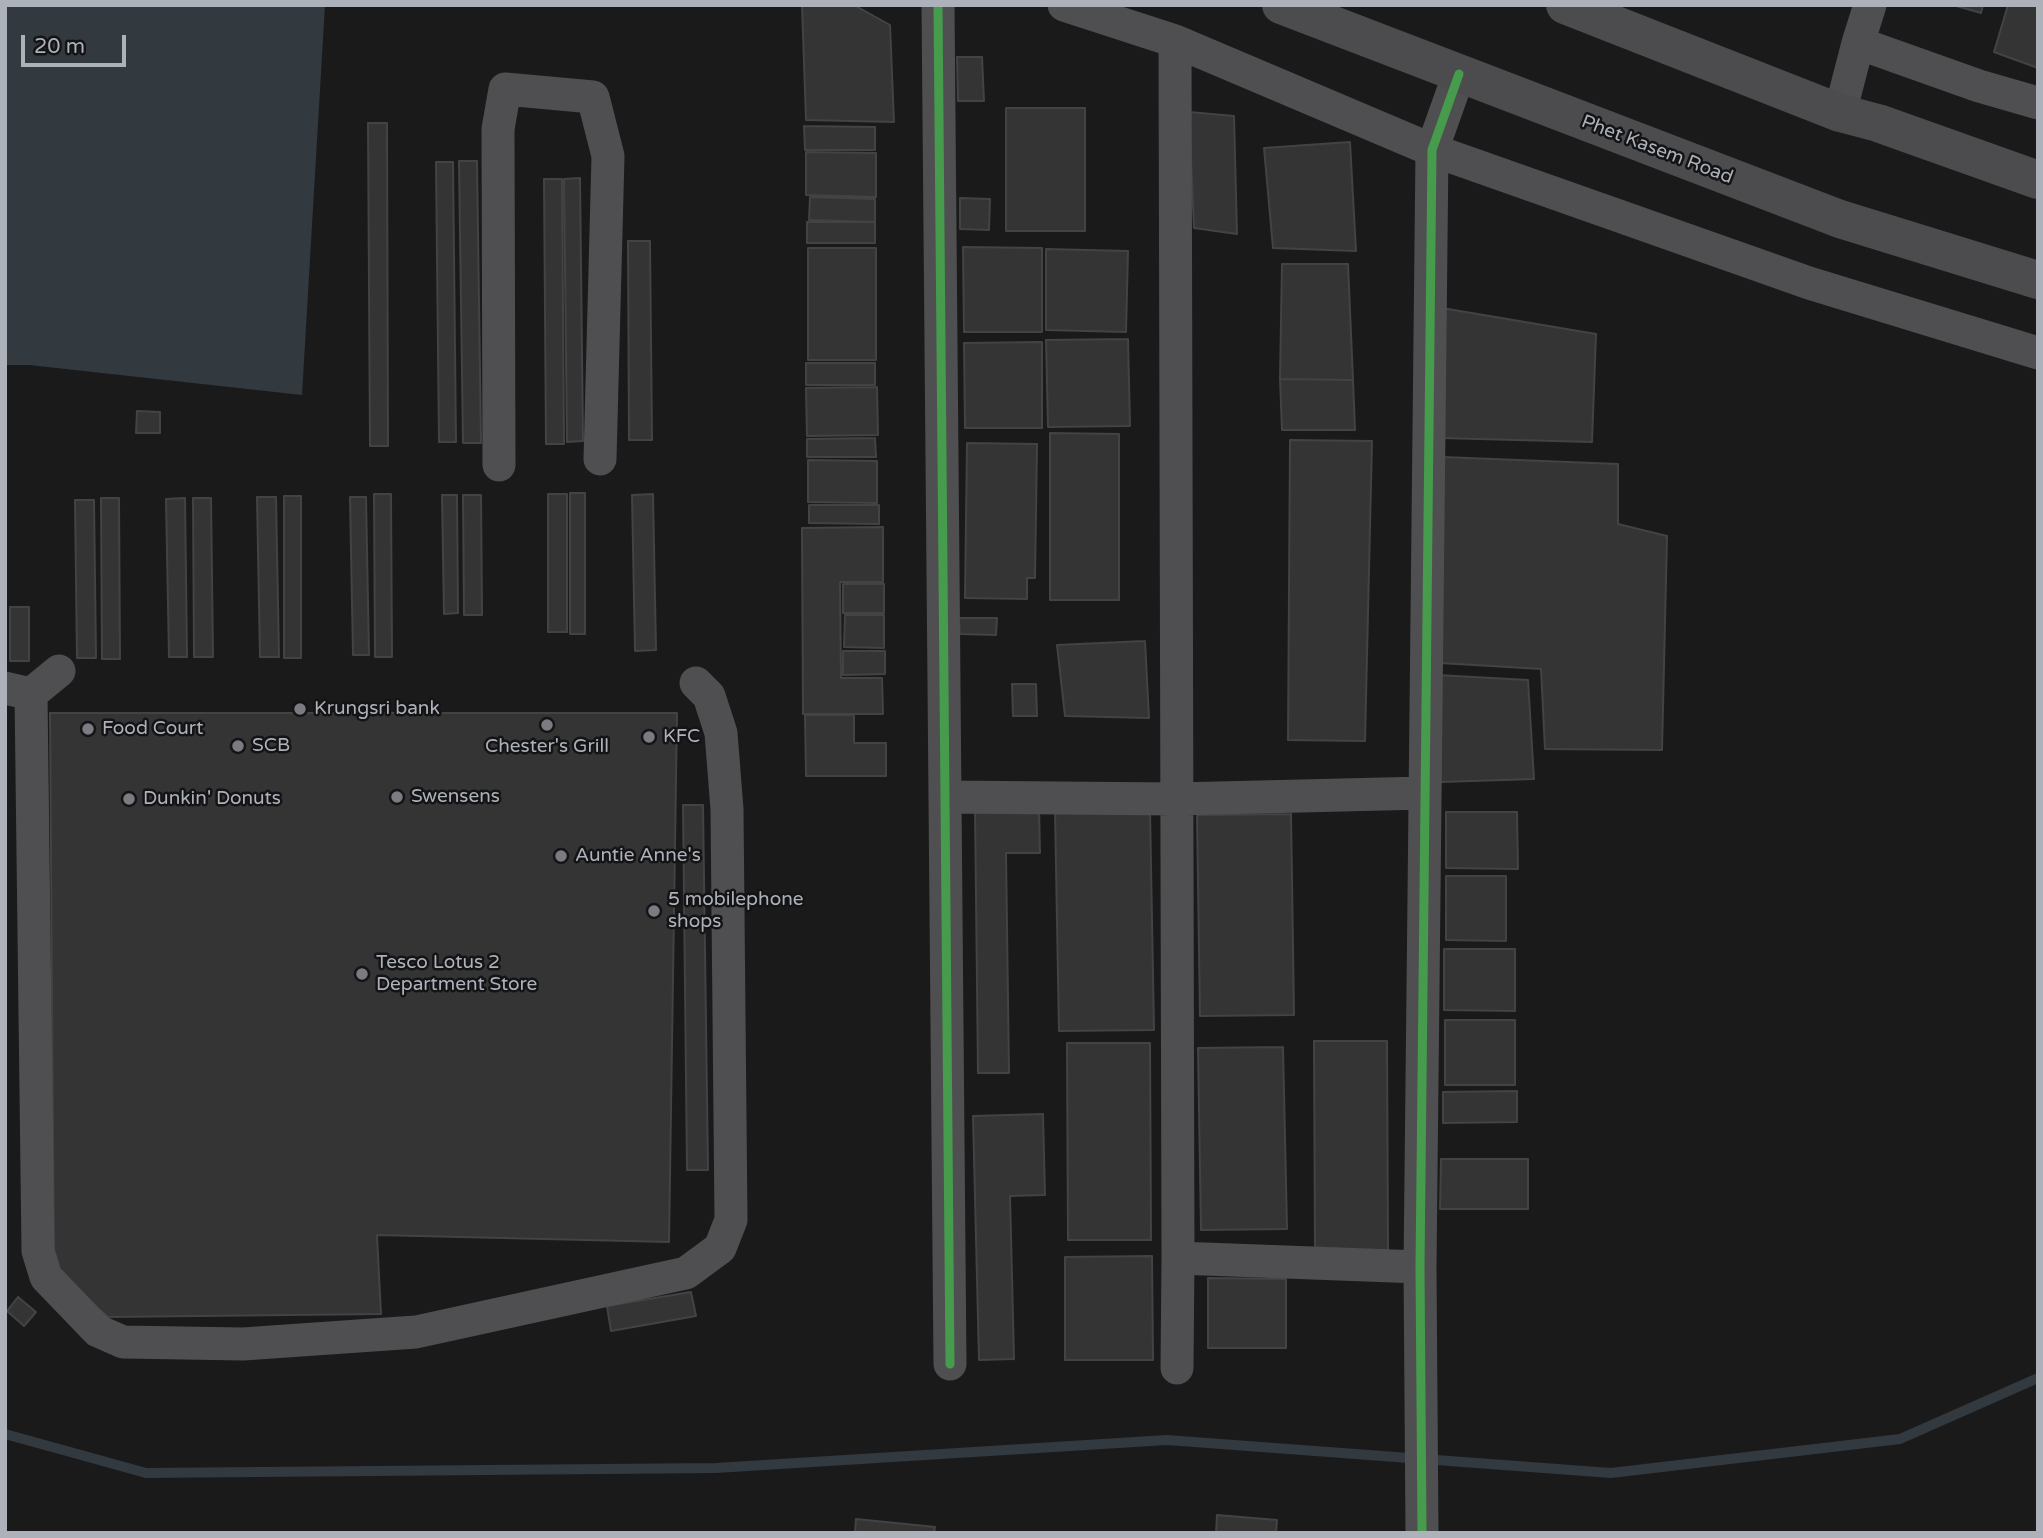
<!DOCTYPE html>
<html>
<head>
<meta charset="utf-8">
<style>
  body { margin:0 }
  #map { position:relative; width:2043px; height:1538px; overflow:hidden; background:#1a1a1a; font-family:"Varela Round",sans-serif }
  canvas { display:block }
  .frame { position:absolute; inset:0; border:7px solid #adb1b9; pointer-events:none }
  .scale { position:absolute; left:21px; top:35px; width:105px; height:32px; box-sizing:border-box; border:4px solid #adb1b9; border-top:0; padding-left:9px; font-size:21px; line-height:24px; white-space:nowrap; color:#adb1b9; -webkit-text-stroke:5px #141416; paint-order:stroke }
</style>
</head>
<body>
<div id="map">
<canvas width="2043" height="1538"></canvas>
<div class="frame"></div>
<div class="scale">20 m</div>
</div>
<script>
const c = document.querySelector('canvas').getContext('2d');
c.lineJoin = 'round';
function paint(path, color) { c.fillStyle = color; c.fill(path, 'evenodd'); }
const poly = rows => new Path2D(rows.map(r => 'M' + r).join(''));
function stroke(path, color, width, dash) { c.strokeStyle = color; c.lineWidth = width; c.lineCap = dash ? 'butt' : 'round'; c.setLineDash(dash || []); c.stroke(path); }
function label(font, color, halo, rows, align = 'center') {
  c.font = font + ' "Varela Round",sans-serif'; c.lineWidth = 5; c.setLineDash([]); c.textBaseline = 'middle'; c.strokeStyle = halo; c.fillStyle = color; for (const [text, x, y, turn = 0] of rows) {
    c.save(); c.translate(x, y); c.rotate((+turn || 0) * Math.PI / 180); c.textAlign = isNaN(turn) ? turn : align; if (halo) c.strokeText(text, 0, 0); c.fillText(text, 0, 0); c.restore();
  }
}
paint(poly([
  [5,5,325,5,302,395,29,365,5,365]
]), '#32393f');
stroke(poly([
  [5,1434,146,1473,716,1468,1167,1440,1611,1473,1900,1439,2038,1378]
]), '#32393f', 10);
const building = poly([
  [802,5,854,5,890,25,894,122,806,120,802,5],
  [1953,5,1983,5,1981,13,1953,5],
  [2008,5,2038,5,2038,68,1994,52,2008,5],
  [957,57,982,57,984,101,958,101,957,57],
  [1006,108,1085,108,1085,231,1006,231,1006,108],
  [1189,112,1234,116,1237,234,1194,228,1189,112],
  [368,123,387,123,388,446,370,446,368,123],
  [804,126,875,127,875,150,805,150,804,126],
  [1350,142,1356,251,1273,248,1264,148,1350,142],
  [806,152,876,153,876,197,806,195,806,152],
  [459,161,477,161,481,443,463,443,459,161],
  [436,162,453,162,456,442,439,442,436,162],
  [580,178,583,441,567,442,564,179,580,178],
  [544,179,562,179,564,444,546,444,544,179],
  [810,197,875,199,875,222,809,220,810,197],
  [960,198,990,199,989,230,960,229,960,198],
  [807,222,875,222,875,243,807,243,807,222],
  [628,241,650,241,652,440,629,440,628,241],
  [963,247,1042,248,1042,332,964,332,963,247],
  [808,248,876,248,876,360,808,360,808,248],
  [1046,249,1128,251,1126,332,1046,330,1046,249],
  [1282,264,1348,264,1353,380,1280,379,1282,264],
  [1442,308,1596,334,1592,442,1440,438,1442,308],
  [1128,339,1130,426,1048,427,1046,340,1128,339],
  [1042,342,1042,428,965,428,964,343,1042,342],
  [806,363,875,363,875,385,806,385,806,363],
  [1280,379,1353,380,1355,430,1282,430,1280,379],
  [877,387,878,435,807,436,806,388,877,387],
  [137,411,160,412,160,433,136,433,137,411],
  [1050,433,1119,434,1119,600,1050,600,1050,433],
  [875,438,876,457,807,457,807,439,875,438],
  [1290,440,1372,441,1365,741,1288,740,1290,440],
  [967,443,1037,444,1035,578,1027,578,1027,599,965,598,967,443],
  [1443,457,1618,464,1618,524,1667,536,1662,750,1545,749,1541,669,1440,663,1443,457],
  [808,460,877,461,877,503,808,502,808,460],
  [570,493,585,493,585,634,570,634,570,493],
  [374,494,391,494,392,657,375,657,374,494],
  [548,494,567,494,567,632,548,632,548,494],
  [653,494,656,650,635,651,632,495,653,494],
  [442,495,457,495,458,613,444,614,442,495],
  [463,495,481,495,482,615,464,615,463,495],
  [284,496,301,496,301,658,284,658,284,496],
  [257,497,276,497,279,657,260,657,257,497],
  [350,497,366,497,369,655,353,655,350,497],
  [101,498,119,498,120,659,102,659,101,498],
  [185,498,187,657,169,657,166,499,185,498],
  [193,498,211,498,213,657,194,657,193,498],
  [75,500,94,500,96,658,77,658,75,500],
  [809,505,879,505,879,524,809,523,809,505],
  [883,527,883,582,840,582,841,678,882,678,883,714,803,714,802,528,883,527],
  [843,584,884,584,884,613,843,613,843,584],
  [10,607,29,607,29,661,10,661,10,607],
  [845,615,884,615,884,648,844,647,845,615],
  [959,618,997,618,996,635,960,634,959,618],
  [1145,641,1149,718,1065,716,1057,645,1145,641],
  [843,651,885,651,885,674,843,675,843,651],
  [1437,675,1528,680,1534,779,1441,782,1437,675],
  [1012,684,1036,684,1037,716,1013,716,1012,684],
  [50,713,677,713,669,1242,377,1235,381,1314,108,1317,54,1271,50,713],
  [805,715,854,715,854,743,886,743,886,776,806,776,805,715],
  [683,805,703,805,708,1170,687,1170,683,805],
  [1039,807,1040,853,1006,853,1009,1073,978,1073,975,808,1039,807],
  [1150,810,1154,1030,1059,1031,1055,811,1150,810],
  [1446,812,1517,812,1518,869,1446,868,1446,812],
  [1291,814,1294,1015,1200,1016,1197,815,1291,814],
  [1446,876,1506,876,1506,941,1446,940,1446,876],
  [1444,949,1515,949,1515,1011,1444,1010,1444,949],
  [1445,1020,1515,1020,1515,1085,1445,1085,1445,1020],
  [1314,1041,1387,1041,1388,1250,1315,1251,1314,1041],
  [1067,1043,1150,1043,1151,1240,1068,1240,1067,1043],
  [1283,1047,1287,1229,1201,1230,1198,1048,1283,1047],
  [1517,1091,1517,1122,1443,1123,1443,1092,1517,1091],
  [1043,1114,1045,1195,1010,1196,1014,1359,979,1360,973,1116,1043,1114],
  [1441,1159,1528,1159,1528,1209,1440,1209,1441,1159],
  [1152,1256,1153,1360,1065,1360,1065,1257,1152,1256],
  [1208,1278,1286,1279,1286,1348,1208,1348,1208,1278],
  [691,1292,696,1316,611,1331,607,1306,691,1292],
  [18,1297,36,1312,24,1326,7,1311,18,1297],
  [1217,1515,1277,1520,1276,1533,1216,1533,1217,1515],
  [856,1519,935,1527,934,1533,855,1533,856,1519]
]);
paint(building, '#343435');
stroke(building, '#434346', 2);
stroke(poly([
  [938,5,950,1364],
  [1064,5,1175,41,1432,150,1809,283,2038,353],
  [1175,41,1178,1258,1177,1368],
  [1858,43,1870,5],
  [1840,113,1858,43,1979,86,2038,103],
  [499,465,498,129,505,89,593,97,608,156,600,459],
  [5,688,31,694,59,671],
  [31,694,38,1251,46,1277,98,1331,123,1342,243,1344,416,1332,686,1273,720,1248,731,1220,727,809,721,733,709,696,696,683],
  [945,797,1176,799,1425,793],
  [1178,1258,1420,1267],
  [1422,1533,1420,1267,1432,150,1459,74]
]), '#4f4f52', 33);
stroke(poly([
  [1281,5,1840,219,2038,280],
  [1565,5,1840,113,1878,123,2038,180]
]), '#4c4c4e', 38);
stroke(poly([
  [938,5,950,1364],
  [1422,1533,1420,1267,1432,150,1459,74]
]), '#469c4c', 9);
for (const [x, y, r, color] of [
  [300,709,7,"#7a7c81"],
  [547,725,7,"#7a7c81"],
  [88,729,7,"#7a7c81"],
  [649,737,7,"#7a7c81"],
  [238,746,7,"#7a7c81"],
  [397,797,7,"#7a7c81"],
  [129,799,7,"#7a7c81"],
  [561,856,7,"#7a7c81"],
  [654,911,7,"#7a7c81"],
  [362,974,7,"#7a7c81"]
]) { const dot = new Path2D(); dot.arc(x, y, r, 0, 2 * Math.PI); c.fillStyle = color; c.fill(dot); stroke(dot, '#141416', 2.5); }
label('19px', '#adb1b9', '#141416', [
  ["Phet Kasem Road",1657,150,21]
]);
label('19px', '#adb1b9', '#141416', [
  ["Krungsri bank",314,709],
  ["Food Court",102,729],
  ["KFC",663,737],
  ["SCB",252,746],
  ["Chester's Grill",547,747,"center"],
  ["Swensens",411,797],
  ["Dunkin' Donuts",143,799],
  ["Auntie Anne's",575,856],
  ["5 mobilephone",668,900],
  ["shops",668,922],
  ["Tesco Lotus 2",376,963],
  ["Department Store",376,985]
], 'left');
</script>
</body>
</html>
